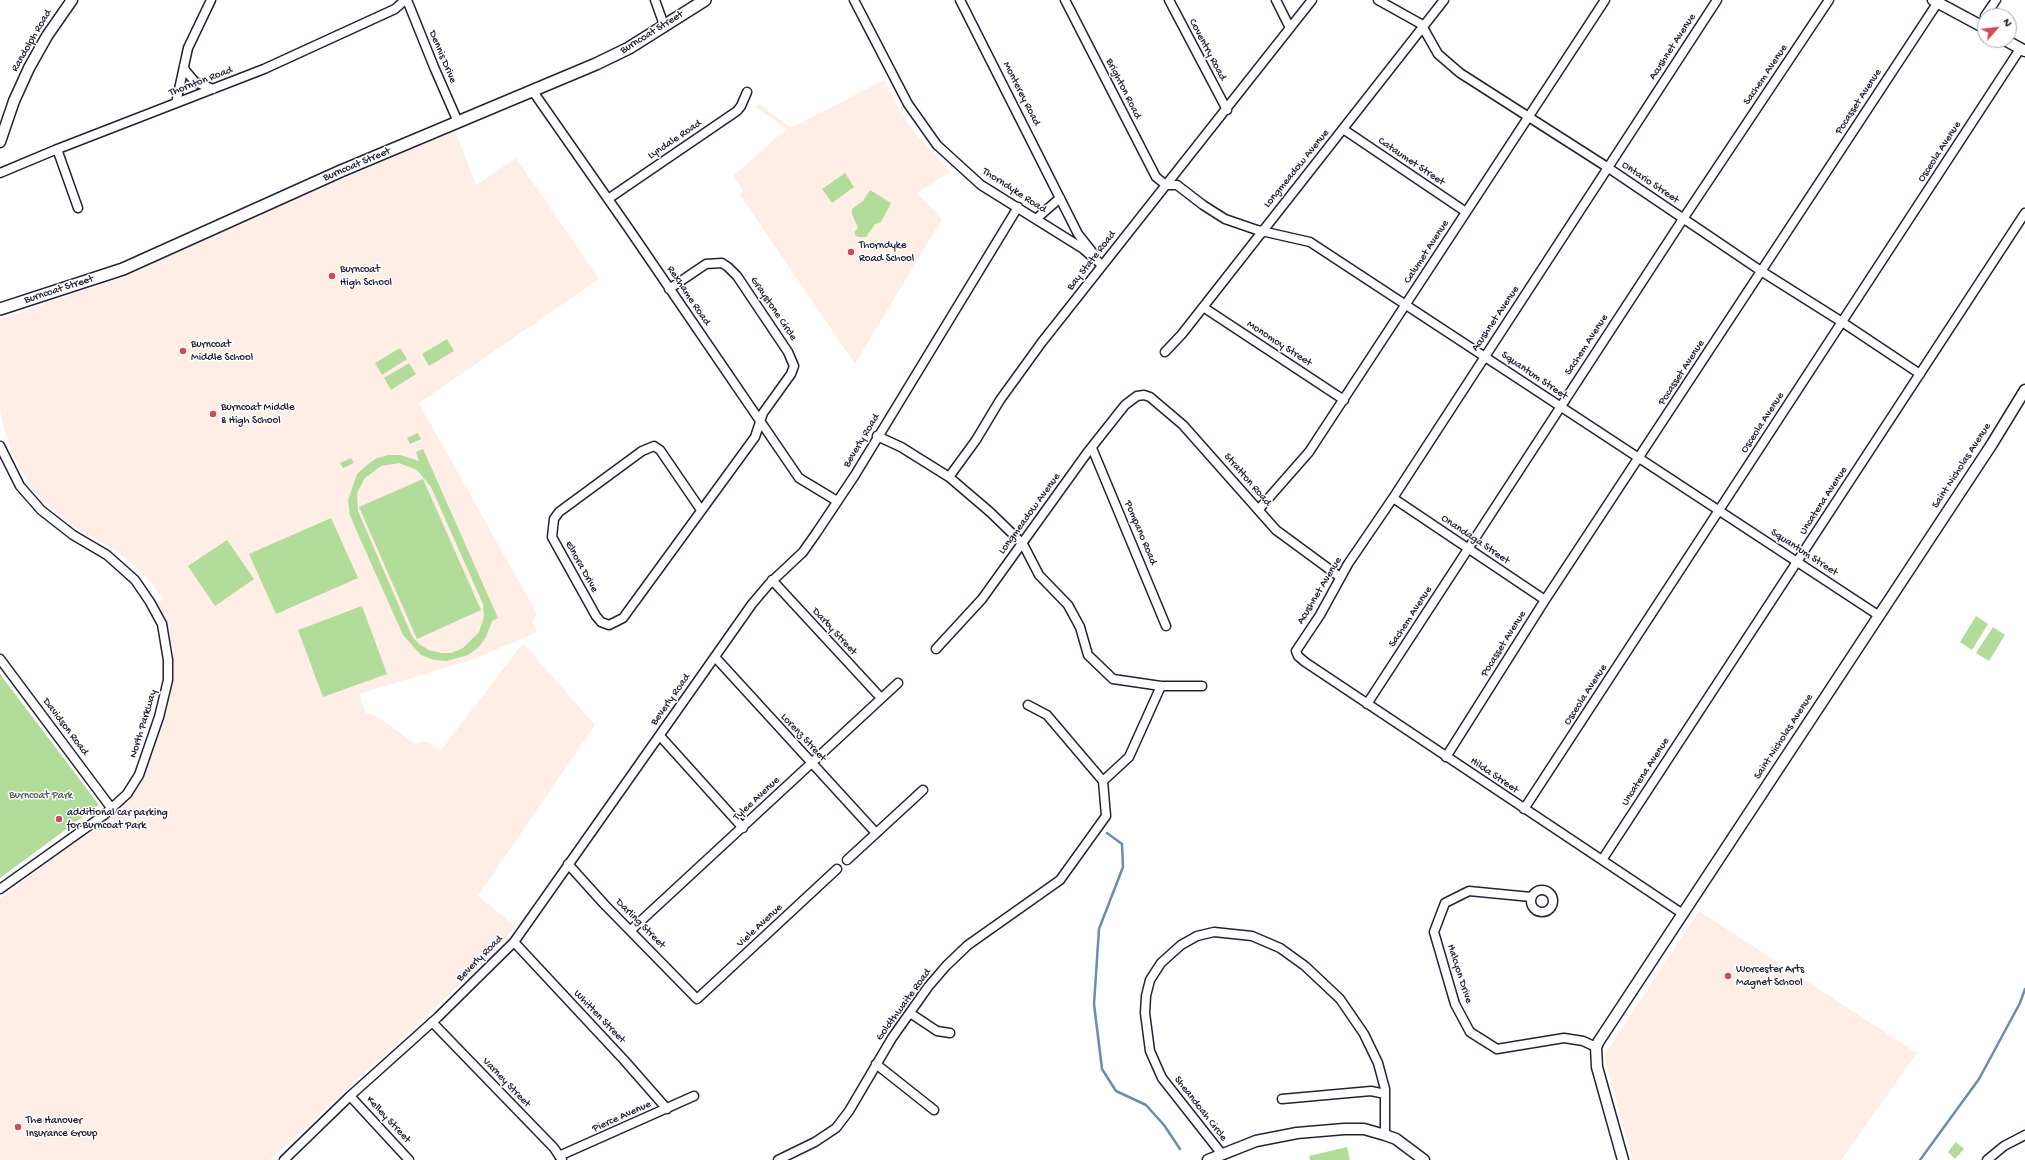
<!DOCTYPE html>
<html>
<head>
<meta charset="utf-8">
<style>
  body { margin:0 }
  #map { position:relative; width:2025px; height:1160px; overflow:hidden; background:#fff; font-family:"Gochi Hand",sans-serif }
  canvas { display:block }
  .north { position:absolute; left:1977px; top:8px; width:40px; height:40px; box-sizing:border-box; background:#fff; border:1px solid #a7a7b1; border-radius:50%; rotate:62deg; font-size:11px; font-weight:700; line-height:16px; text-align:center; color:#22223b }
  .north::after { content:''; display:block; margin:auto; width:14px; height:18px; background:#d1495b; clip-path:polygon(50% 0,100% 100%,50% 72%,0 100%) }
</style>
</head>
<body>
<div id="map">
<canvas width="2025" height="1160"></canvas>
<div class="north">N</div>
</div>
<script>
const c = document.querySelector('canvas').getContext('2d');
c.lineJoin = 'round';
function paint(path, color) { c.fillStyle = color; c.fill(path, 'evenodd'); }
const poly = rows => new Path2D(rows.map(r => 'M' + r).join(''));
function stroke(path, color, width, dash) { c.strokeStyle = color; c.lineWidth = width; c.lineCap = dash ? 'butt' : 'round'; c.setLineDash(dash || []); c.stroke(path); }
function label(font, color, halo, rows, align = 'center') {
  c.font = font + ' "Gochi Hand",sans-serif'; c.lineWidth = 3; c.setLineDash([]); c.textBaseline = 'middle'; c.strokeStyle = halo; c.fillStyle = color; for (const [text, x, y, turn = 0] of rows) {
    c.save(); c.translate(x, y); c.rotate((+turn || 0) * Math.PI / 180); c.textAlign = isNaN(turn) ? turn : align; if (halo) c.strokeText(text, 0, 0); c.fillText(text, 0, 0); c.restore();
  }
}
paint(poly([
  [884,80,900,111,914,132,950,172,917,193,942,219,855,364,740,195,743,191,733,176,786,129,755,106,759,104,791,128],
  [455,131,476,185,516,158,599,279,419,403,537,614,532,623,537,632,474,659,359,694,366,713,375,715,415,744,424,741,441,750,523,643,595,725,478,896,515,926,495,952,270,1160,0,1160,0,898,97,827,137,790,146,769,159,731,170,694,174,673,173,650,168,628,158,603,164,599,148,579,127,559,111,547,74,527,45,503,33,489,13,456,2,421,0,407,0,319,123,277,251,218],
  [1699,911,1917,1053,1841,1160,1633,1160,1604,1056]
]), '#feeee6');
paint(poly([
  [845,173,854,187,832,203,822,189],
  [870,190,891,203,881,222,875,224,866,237,858,237,855,235,855,231,858,228,852,214,852,209,863,201],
  [447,339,454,351,429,366,422,354],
  [400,348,407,359,382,375,375,363],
  [409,363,416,374,391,390,384,378],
  [418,433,421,439,410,444,407,438],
  [423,449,498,618,492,621,486,637,479,647,468,655,447,661,434,660,421,655,403,635,354,525,350,515,348,500,357,474,367,465,377,458,388,455,400,455,419,461,416,452],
  [399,463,417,470,431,487,483,604,484,617,479,632,463,648,451,653,441,653,429,650,419,644,412,636,358,511,357,493,365,478,381,466],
  [351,458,354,463,343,468,340,463],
  [423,479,481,610,417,639,359,507],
  [331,518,358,578,276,614,249,554],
  [227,540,254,579,215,606,188,566],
  [362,606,387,674,323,697,298,630],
  [1976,616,1988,624,1972,650,1960,642],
  [1993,627,2005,635,1989,661,1976,653],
  [0,674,99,805,0,878],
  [1956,1142,1964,1149,1955,1159,1948,1152],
  [1347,1147,1350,1160,1310,1160,1309,1156]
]), '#b2dc99');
stroke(poly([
  [1107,833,1122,844,1123,867,1099,929,1094,1004,1102,1069,1116,1091,1146,1105,1164,1125,1180,1149],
  [1920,1160,1979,1079,2020,1003,2025,989]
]), '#6a8cae', 2.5);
const minor = poly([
  [407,0,434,67,458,122],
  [655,0,664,25],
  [854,0,908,104,937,145,981,185,1082,248,1102,265],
  [960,0,1078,234,1093,253],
  [1065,0,1156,177,1166,185,1177,185,1203,205,1225,219,1257,230,1310,242,1878,615],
  [1169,0,1227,110],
  [1276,0,1290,28],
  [1378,0,1421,24,1438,54,1460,73,1607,167,1761,271,1842,322,1920,374],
  [1985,16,1996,0],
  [184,66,185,70,195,82,213,89],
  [532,90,629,229,799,478,837,501],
  [176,103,188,48,211,0],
  [1343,129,1466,212],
  [57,149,78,208],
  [0,173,55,150,264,69,395,9,405,0],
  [608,199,737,111,741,106,747,92],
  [1036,219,1060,198],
  [669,289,706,264,722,263,728,267,737,276,788,352,794,366,791,374,763,413,755,437,623,618,609,625,601,622,596,616,552,537,554,519,559,512,642,451,654,446,660,450,701,510],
  [1203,307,1344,400],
  [1165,352,1182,334,1444,0],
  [877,436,901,447,949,477,976,440,1000,400,1042,342,1312,0],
  [0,446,20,486,41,510,73,535,107,555,135,580,150,602,162,624,168,660,168,680,159,717,139,775,127,794,104,815,0,889],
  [1092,448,1166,626],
  [949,477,990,512,1023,544,1039,575,1068,605,1080,627,1088,655,1113,679,1161,686,1202,686],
  [1393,498,1545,600],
  [1259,509,1309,452,1605,0],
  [772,580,881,698],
  [936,649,982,599,1087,453,1125,405,1137,396,1144,395,1150,397,1183,425,1276,530,1340,577],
  [715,657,876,833],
  [0,659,112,809],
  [1367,704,1683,219,1829,0],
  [1028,705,1047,715,1103,781],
  [660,736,743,828],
  [1446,757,1545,600,1938,2],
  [1524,809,2020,49],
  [847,860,923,790],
  [1602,860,2025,213],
  [568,864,604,904,697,999,837,869],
  '1531 901a11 11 0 1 1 22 0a11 11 0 1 1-22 0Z',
  [1531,897,1469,891,1445,903,1434,932,1455,1004,1470,1032,1497,1049,1564,1038,1583,1041,1596,1047],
  [1683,914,1305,662,1298,656,1296,651,1320,615,1348,564,1393,498,1717,0],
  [631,930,898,683],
  [514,942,624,1060,667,1109],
  [910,1013,937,1031,950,1033],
  [432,1022,554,1148,562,1160],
  [876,1064,934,1110],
  [350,1096,409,1160],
  [1282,1099,1371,1091,1385,1094],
  [1221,1153,1162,1078,1150,1051,1145,1013,1146,996,1150,980,1161,963,1181,945,1197,936,1214,932,1252,936,1280,948,1305,966,1340,999,1364,1034,1378,1063,1385,1089,1385,1135],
  [559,1156,694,1096],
  [284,1160,350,1096,438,1017,514,942,752,604,769,584,803,552,817,532,855,475,1018,207],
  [778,1160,815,1142,836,1128,849,1111,892,1038,928,987,946,966,968,945,1060,880,1106,816,1103,781,1129,757,1161,686],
  [1987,1160,2004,1146,2025,1135]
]);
const tertiary = poly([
  [1933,0,1985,28],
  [2005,40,2025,51],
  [0,142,14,101,29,68,47,36,72,0],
  [1208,1160,1256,1141,1297,1133,1344,1129,1364,1129,1385,1135,1396,1139,1424,1160],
  [1623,1160,1597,1067,1596,1047,1599,1041,1992,444,2025,390]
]);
const secondary = poly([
  [0,309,123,269,341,171,596,64,629,48,705,0]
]);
stroke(minor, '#22223b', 11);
stroke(tertiary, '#22223b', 13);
stroke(secondary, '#22223b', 14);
stroke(minor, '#fff', 8);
stroke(tertiary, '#fff', 10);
stroke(secondary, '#fff', 11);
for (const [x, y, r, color] of [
  [851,252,4,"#d1495b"],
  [332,276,4,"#d1495b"],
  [183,351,4,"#d1495b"],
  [213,414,4,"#d1495b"],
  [59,819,4,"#d1495b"],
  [1728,976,4,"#d1495b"],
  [18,1127,4,"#d1495b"]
]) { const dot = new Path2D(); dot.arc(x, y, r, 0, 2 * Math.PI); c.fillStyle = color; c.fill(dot); stroke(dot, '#fff', 1.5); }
label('11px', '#22223b', '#fff', [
  ["Burncoat Street",652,33,-32],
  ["Randolph Road",32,41,-60],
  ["Acushnet Avenue",1673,47,-57],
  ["Coventry Road",1207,50,62],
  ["Dennis Drive",442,57,67],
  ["Sachem Avenue",1766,75,-56],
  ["Thornton Road",201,82,-21],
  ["Brighton Road",1123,89,63],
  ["Monterey Road",1021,94,63],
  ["Pocasset Avenue",1859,102,-57],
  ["Lyndale Road",675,140,-34],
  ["Osceola Avenue",1940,152,-57],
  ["Cataumet Street",1411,162,34],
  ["Burncoat Street",357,165,-23],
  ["Longmeadow Avenue",1297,169,-51],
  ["Ontario Street",1650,183,34],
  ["Thorndyke Road",1014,191,33],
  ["Calumet Avenue",1427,252,-57],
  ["Bay State Road",1092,261,-52],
  ["Burncoat Street",59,290,-18],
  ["Rexhame Road",688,296,56],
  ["Graystone Circle",773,309,56],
  ["Acushnet Avenue",1496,319,-56],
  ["Monomoy Street",1279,344,33],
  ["Sachem Avenue",1587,345,-57],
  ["Pocasset Avenue",1682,373,-57],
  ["Squantum Street",1534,376,34],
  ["Osceola Avenue",1763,423,-57],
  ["Beverly Road",862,441,-59],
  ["Saint Nicholas Avenue",1962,466,-57],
  ["Stratton Road",1247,480,49],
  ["Uncatena Avenue",1824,501,-57],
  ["Longmeadow Avenue",1030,514,-54],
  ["Pompano Road",1140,533,67],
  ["Onandaga Street",1475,540,34],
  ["Squantum Street",1804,553,33],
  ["Elnora Drive",581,567,61],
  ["Acushnet Avenue",1320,591,-59],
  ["Sachem Avenue",1411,617,-57],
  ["Darby Street",834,632,47],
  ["Pocasset Avenue",1504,644,-58],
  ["Osceola Avenue",1586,695,-57],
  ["Beverly Road",671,700,-55],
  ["North Parkway",144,724,-73],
  ["Davidson Road",65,727,53],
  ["Saint Nicholas Avenue",1784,737,-57],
  ["Lorenz Street",803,738,47],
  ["Uncatena Avenue",1646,772,-57],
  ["Hilda Street",1494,776,34],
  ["Tylee Avenue",757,799,-43],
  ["Darling Street",640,924,45],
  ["Viele Avenue",760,926,-43],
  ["Beverly Road",480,959,-45],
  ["Halcyon Drive",1459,974,72],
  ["Goldthwaite Road",904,1005,-54],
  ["Whitten Street",599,1017,46],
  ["Varney Street",506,1083,46],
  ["Sheandoah Circle",1200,1109,52],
  ["Pierce Avenue",622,1117,-24],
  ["Kelley Street",388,1120,47]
]);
label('11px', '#22223b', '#fff', [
  ["Thorndyke",859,246],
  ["Road School",859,259],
  ["Burncoat",340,270],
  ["High School",340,283],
  ["Burncoat",191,345],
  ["Middle School",191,358],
  ["Burncoat Middle",221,408],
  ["& High School",221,421],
  ["additional car parking",67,813],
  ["for Burncoat Park",67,826],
  ["Worcester Arts",1736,970],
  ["Magnet School",1736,983],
  ["The Hanover",26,1121],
  ["Insurance Group",26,1134]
], 'left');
label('11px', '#4d5a57', '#fff', [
  ["Burncoat Park",41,796]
]);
</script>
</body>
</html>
